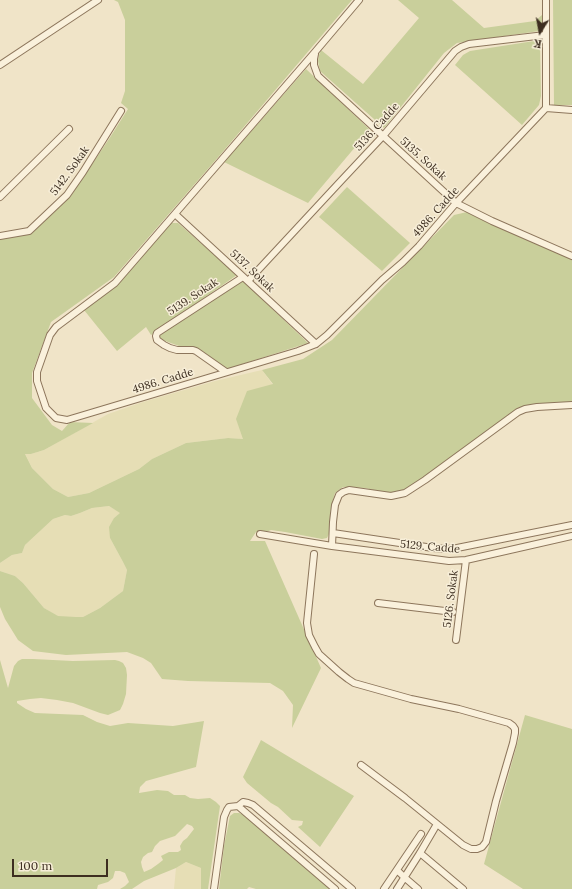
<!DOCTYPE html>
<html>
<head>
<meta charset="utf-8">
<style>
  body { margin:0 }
  #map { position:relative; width:572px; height:889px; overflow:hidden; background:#f0e4c8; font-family:Lora,serif }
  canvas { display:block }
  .north { position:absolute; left:520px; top:12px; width:40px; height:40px; -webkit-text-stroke:3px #f7eed8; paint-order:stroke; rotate:191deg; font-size:11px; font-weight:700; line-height:16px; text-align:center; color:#3d2e20 }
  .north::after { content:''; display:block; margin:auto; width:14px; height:18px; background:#3d2e20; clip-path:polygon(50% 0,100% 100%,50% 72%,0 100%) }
  .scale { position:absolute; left:12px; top:859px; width:96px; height:18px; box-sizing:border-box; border:2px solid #3d2e20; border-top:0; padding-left:5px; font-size:12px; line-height:14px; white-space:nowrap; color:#3d2e20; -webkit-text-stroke:3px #f7eed8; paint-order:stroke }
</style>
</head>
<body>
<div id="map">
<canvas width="572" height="889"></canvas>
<div class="north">K</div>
<div class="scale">100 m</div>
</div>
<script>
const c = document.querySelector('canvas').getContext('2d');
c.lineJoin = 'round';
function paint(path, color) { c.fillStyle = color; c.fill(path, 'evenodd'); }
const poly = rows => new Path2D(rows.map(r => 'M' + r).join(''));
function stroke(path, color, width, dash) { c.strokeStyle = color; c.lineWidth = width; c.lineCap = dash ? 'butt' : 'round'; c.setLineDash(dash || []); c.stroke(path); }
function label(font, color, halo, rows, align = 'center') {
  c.font = font + ' Lora,serif'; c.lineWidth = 3; c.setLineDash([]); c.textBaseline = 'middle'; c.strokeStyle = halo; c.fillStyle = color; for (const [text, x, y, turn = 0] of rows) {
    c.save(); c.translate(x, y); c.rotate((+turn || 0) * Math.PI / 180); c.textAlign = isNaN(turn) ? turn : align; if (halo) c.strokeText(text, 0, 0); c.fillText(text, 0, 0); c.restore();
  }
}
paint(poly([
  [262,370,273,385,243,439,228,438,186,443,152,459,139,469,89,493,68,497,53,489,32,468,25,454,31,454,44,450,108,414,143,402,215,381],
  [109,506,121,513,114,518,110,538,123,562,127,570,123,591,100,608,83,617,58,617,44,608,23,583,15,576,0,571,0,563,12,555,22,553,25,545,53,519,65,515,71,516,80,513,92,508],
  [186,862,201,868,201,889,174,889,176,868]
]), '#e6deb5');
paint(poly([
  [114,0,352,0,220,155,114,277,51,322,32,373,32,398,52,425,62,431,70,422,93,423,44,450,31,454,25,454,32,468,53,489,68,497,89,493,139,469,152,459,186,443,228,438,243,439,236,419,247,391,273,384,262,370,303,359,332,340,454,215,467,212,572,257,572,402,529,405,517,409,409,489,389,495,366,488,343,487,335,493,331,507,329,534,327,538,322,539,285,532,271,530,266,532,256,532,250,541,265,541,321,668,292,728,293,705,283,691,270,683,188,681,162,679,151,663,143,658,127,652,66,655,33,651,18,640,5,619,0,607,0,571,15,576,23,583,44,608,58,616,76,617,83,617,100,608,123,591,127,570,123,562,110,538,109,527,114,518,120,513,109,506,92,508,80,513,71,516,65,515,53,519,25,545,22,553,12,555,0,563,0,238,32,233,70,197,109,139,128,109,121,103,125,91,125,20,118,2],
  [398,0,452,0,484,28,535,21,542,15,542,29,539,31,457,43,444,53,384,128,320,71,318,61,319,55,321,50,363,84,419,18],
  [553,0,572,0,572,105,554,105],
  [534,41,540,42,541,96,539,105,522,125,455,65,463,55,470,51],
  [306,69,369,129,367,133,308,203,224,162],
  [347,187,410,243,382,271,319,217],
  [171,223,178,223,237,275,151,335,146,327,117,351,84,310,122,280],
  [243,281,308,343,227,369,201,350,196,348,179,346,160,339,160,334],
  [22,659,33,659,73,661,115,660,119,661,123,663,126,668,127,675,126,694,123,704,120,710,108,715,100,713,73,703,57,700,41,698,30,699,17,701,17,703,26,709,35,713,83,715,97,722,110,726,128,723,173,726,204,721,196,767,146,781,140,787,139,793,157,790,168,791,174,795,185,795,190,798,198,799,210,798,216,802,220,806,208,889,201,889,201,868,186,862,176,868,144,881,132,889,120,889,125,886,129,882,125,873,120,871,115,871,113,878,108,882,98,885,97,889,0,889,0,660,8,688,14,666,18,661],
  [187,824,192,826,194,829,187,838,183,841,180,846,181,850,178,852,169,852,161,856,163,860,158,864,151,869,144,872,142,867,141,862,143,857,148,853,152,852,155,846,160,841,175,836],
  [525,715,572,729,572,889,523,889,484,864],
  [261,740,354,796,320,847,298,827,302,825,303,821,292,820,278,807,271,803,247,783,243,777],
  [234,813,239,813,244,815,258,826,330,889,256,889,249,887,247,889,219,889,224,846,230,816]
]), '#c9cf9b');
const street = poly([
  [359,0,315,52,115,283,56,327,50,335,37,372,37,381,46,408,56,418,67,420,298,351,316,344,327,335,382,280,403,262,419,246,456,203,546,108,546,0],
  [315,54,314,59,314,65,318,76,456,203,492,221,572,256],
  [0,65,98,0],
  [546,108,572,110],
  [0,197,69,129],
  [175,214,316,344],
  [0,236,29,231,67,195,83,172,121,111],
  [248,281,339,183,383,136,455,51,461,47,469,44,545,35],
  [226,372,196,351,193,350,177,350,170,348,164,345,157,340,156,336,157,333,243,277],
  [333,533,433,548,448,549,457,548,572,525],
  [260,534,332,546,426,558,449,561,466,560,572,536],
  [332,546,333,522,335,505,339,495,343,492,349,490,391,496,405,493,425,480,518,412,525,409,537,407,572,405],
  [314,554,307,623,309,635,315,647,319,654,339,672,348,679,354,683,411,699,459,709,509,723,513,726,515,729,515,733,513,743,496,801,486,842,482,847,477,849,471,849,463,845,405,798,361,765],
  [378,603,453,612],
  [456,640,466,560],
  [238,806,335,889],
  [420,853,463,889],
  [397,870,404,877,418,889],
  [214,889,224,817,227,810,229,807,238,806,243,802,248,803,253,805,352,889],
  [384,889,421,834],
  [397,889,420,853,437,824]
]);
stroke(street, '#8d765c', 8);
stroke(street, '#faf1dc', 6);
label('11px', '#3d2e20', '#f7eed8', [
  ["5136. Cadde",377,127,-48],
  ["5135. Sokak",423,159,42],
  ["5142. Sokak",70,171,-54],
  ["4986. Cadde",436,212,-48],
  ["5137. Sokak",252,271,43],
  ["5139. Sokak",193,297,-33],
  ["4986. Cadde",163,381,-17],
  ["5129. Cadde",430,547,5],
  ["5126. Sokak",451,599,-83]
]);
</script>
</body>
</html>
